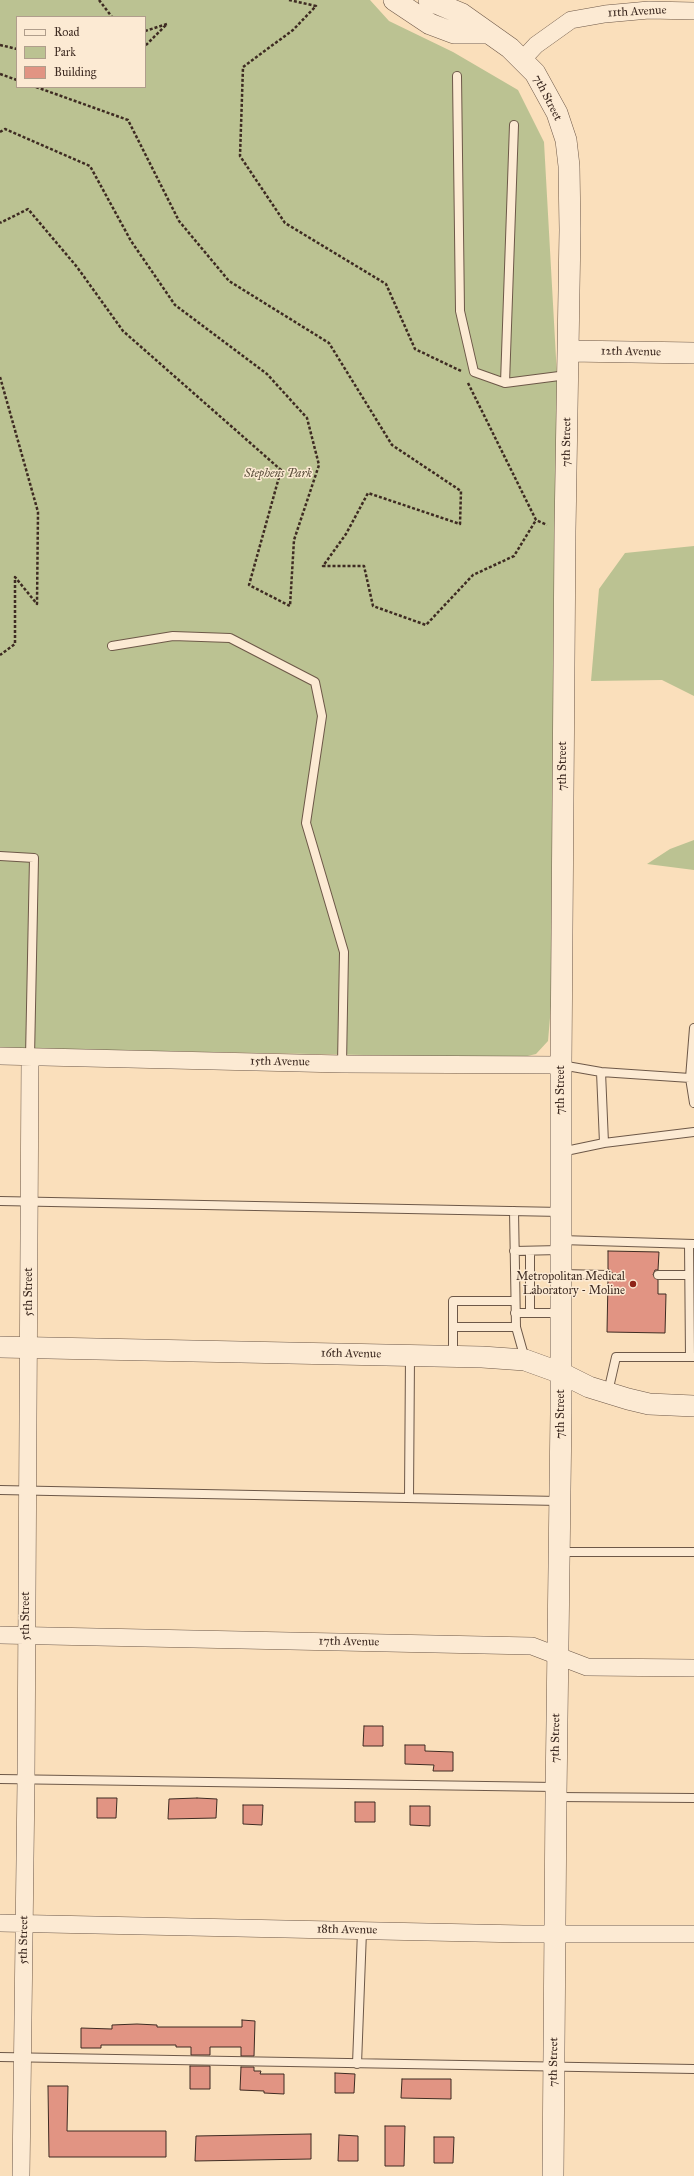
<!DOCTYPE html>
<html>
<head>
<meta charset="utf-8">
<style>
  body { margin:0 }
  #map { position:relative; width:694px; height:2176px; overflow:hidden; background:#fadfbb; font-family:"IM FELL Great Primer",serif }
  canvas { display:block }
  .legend { position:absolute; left:16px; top:16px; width:130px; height:72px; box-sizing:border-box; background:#fcead3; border:1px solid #b09e8c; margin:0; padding:5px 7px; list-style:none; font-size:12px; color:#3e2b22 }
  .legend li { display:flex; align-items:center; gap:8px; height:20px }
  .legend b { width:20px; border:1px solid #b09e8c }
</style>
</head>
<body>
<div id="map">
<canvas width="694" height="2176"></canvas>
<ul class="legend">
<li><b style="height:5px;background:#fcead3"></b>Road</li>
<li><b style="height:11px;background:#bbc292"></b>Park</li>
<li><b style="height:11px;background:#e19483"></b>Building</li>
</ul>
</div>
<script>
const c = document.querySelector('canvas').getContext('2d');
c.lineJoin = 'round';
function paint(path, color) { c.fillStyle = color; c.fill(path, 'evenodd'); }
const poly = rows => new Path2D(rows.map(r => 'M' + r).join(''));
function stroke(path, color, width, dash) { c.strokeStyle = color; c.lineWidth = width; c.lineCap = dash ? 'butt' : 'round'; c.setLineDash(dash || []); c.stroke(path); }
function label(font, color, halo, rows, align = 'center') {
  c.font = font + ' "IM FELL Great Primer",serif'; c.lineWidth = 3; c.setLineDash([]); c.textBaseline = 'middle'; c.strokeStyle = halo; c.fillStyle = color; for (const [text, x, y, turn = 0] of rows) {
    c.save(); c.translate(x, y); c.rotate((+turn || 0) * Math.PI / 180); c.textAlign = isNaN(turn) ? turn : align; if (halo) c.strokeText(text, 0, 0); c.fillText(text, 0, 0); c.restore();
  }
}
paint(poly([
  [0,0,370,0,389,21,453,52,518,90,544,142,558,394,551,1006,548,1041,536,1054,519,1058,0,1048],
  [17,17,145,17,145,87,17,87],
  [694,546,694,696,662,680,591,681,599,589,625,553],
  [694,840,694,870,647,864,670,849]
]), '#bbc292');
const building = poly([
  [608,1251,659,1252,658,1270,655,1270,653,1275,658,1280,658,1294,666,1294,665,1333,607,1332,608,1280,612,1278,613,1275,611,1271,608,1269,608,1251],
  [364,1726,383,1726,383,1746,363,1746,364,1726],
  [405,1745,425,1745,425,1751,453,1752,453,1771,433,1771,434,1765,405,1764,405,1745],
  [97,1798,117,1798,116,1818,97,1818,97,1798],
  [197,1798,217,1799,216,1818,168,1819,169,1799,197,1798],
  [355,1802,375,1802,375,1822,355,1822,355,1802],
  [243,1805,263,1805,262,1825,243,1824,243,1805],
  [410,1806,430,1806,430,1826,410,1825,410,1806],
  [242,2020,255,2021,254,2056,241,2056,241,2047,210,2047,210,2055,191,2055,191,2047,176,2047,176,2045,101,2045,101,2048,81,2048,81,2028,112,2029,112,2025,137,2024,157,2025,157,2027,242,2027,242,2020],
  [190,2066,210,2066,210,2089,190,2089,190,2066],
  [241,2067,254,2067,254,2071,261,2071,260,2074,284,2074,284,2094,264,2093,264,2091,240,2090,241,2067],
  [335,2073,355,2074,354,2093,335,2093,335,2073],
  [402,2079,451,2079,451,2099,401,2098,402,2079],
  [48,2086,68,2086,67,2131,166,2131,166,2157,49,2157,48,2086],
  [385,2126,405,2126,404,2166,385,2166,385,2126],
  [311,2134,311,2159,195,2161,196,2136,311,2134],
  [339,2135,358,2136,358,2161,338,2161,339,2135],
  [434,2137,454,2137,453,2163,434,2163,434,2137]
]);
paint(building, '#e19483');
stroke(building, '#3e2b22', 1);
const service = poly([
  [457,76,460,311,474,372,505,383,567,375],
  [505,383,514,125],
  [112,646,173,636,230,638,315,682,322,716,306,823,344,952,342,1064],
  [0,856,34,858,30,1057],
  [694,1028,690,1078,694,1103],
  [561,1065,601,1072,690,1078],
  [604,1143,694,1132],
  [561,1152,604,1143,601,1072],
  [0,1201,561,1212],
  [514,1211,516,1327,525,1359],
  [561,1240,694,1244],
  [689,1244,690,1357],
  [514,1251,560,1250],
  [561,1274,608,1275],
  [658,1275,689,1275],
  [515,1313,560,1313],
  [530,1313,530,1251],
  [453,1327,516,1327],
  [453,1355,453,1301,514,1301],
  [608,1392,616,1357,694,1357],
  [0,1490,559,1501],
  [409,1498,410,1356],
  [560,1552,694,1552],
  [0,1779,555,1787],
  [556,1797,694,1798],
  [0,2057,694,2069],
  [357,2064,362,1931]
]);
const minor = poly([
  [523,59,536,45,571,20,605,14,649,10,694,11],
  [0,1056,342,1064,561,1065],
  [0,1635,532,1646,587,1667,694,1668],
  [0,1923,523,1934,694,1934],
  [21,2176,26,1780,30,1057]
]);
const tertiary = poly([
  [394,0,430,24,454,33,488,33],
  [429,0,462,14,510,48,535,73,557,113,566,140,569,166,570,230,565,531,561,1065,561,1413,556,1797,553,2176],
  [569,351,694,353],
  [0,1347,482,1357,525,1360,561,1373,589,1387,628,1399,649,1404,694,1406]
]);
stroke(service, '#6d5848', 10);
stroke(minor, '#6d5848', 18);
stroke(tertiary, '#6d5848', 22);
stroke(poly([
  [99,0,112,17],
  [289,0,316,6,293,30,243,67,240,156,285,223,386,284,415,349,461,371],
  [145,31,167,24,145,46],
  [0,45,17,49],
  [0,74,17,80],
  [36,87,128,120,179,221,229,281,329,343,392,445,461,491,460,524,368,493,346,534,323,566,364,566,373,606,426,625,473,575,514,556,536,520],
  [0,132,5,129,90,166,131,241,175,305,267,374,307,418,319,465,294,540,290,606,249,585,281,470,123,331,77,267,28,209,0,223],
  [0,377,38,512,37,604,15,577,15,644,0,655],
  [468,383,536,520,547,525]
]), '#3e2b22', 2.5, [3, 2]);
stroke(service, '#fcead3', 8);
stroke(minor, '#fcead3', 17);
stroke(tertiary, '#fcead3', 21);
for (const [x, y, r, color] of [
  [633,1284,4,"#8f2418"]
]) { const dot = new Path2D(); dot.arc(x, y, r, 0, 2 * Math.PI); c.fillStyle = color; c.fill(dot); stroke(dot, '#fcead3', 1.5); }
label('12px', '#3e2b22', '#fcead3', [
  ["11th Avenue",637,12,-3],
  ["7th Street",547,98,63],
  ["12th Avenue",631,352,1],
  ["7th Street",567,442,-89],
  ["7th Street",563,766,-90],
  ["15th Avenue",280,1062,1],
  ["7th Street",561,1090,-90],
  ["5th Street",29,1292,-90],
  ["16th Avenue",351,1354,1],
  ["7th Street",561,1414,-90],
  ["5th Street",26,1616,-90],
  ["17th Avenue",349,1642,1],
  ["7th Street",556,1738,-89],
  ["18th Avenue",347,1930,1],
  ["5th Street",24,1940,-89],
  ["7th Street",554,2062,-89]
]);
label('italic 12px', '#5d513e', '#fcead3', [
  ["Stephens Park",278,474]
]);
label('12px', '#3e2b22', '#fcead3', [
  ["Metropolitan Medical",625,1277],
  ["Laboratory - Moline",625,1291]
], 'right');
</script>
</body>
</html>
